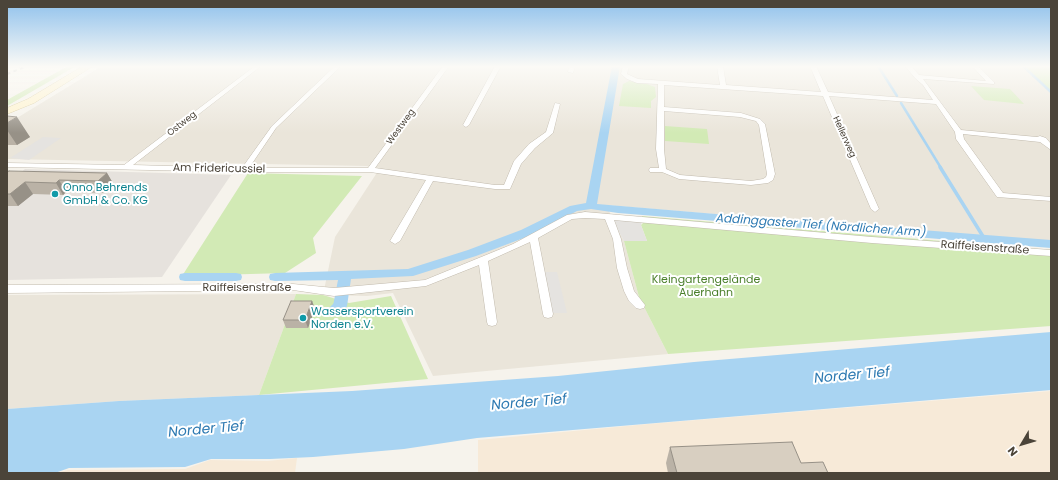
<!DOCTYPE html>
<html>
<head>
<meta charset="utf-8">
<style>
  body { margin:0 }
  #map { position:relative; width:1058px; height:480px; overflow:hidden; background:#f6f3ec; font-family:Poppins,sans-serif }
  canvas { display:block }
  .frame { position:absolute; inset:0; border:8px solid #4b4439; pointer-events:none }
  .north { position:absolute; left:1002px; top:424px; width:40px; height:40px; -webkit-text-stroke:3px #fff; paint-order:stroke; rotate:232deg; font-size:11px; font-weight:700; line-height:16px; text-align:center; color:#4b4439 }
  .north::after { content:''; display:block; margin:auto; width:14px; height:18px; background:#4b4439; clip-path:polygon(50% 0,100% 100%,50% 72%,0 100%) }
</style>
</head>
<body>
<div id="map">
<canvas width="1058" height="480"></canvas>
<div class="frame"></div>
<div class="north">N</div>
</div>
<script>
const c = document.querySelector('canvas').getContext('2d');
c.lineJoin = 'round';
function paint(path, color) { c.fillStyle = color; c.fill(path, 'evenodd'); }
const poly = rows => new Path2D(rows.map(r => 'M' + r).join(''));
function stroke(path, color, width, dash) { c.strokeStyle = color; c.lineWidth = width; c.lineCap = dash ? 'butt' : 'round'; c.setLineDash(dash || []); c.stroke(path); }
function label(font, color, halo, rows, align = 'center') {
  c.font = font + ' Poppins,sans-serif'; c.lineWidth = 4; c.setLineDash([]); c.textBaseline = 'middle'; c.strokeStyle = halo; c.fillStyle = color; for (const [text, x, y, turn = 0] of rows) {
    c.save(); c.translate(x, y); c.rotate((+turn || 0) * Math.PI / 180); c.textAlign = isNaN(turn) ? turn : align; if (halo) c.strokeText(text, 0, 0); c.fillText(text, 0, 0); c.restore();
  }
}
paint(poly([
  [102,66,1022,66,1051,93,1051,242,606,205,624,241,639,297,668,354,433,376,393,293,367,296,323,295,335,237,380,168,366,166,7,159,7,124],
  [296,294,259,395,119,401,7,409,7,295]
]), '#eae5da');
paint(poly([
  [1051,391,1051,473,478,473,478,440,648,424],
  [297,458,295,473,56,473,68,470,185,469,210,460,268,461]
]), '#f7ead8');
paint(poly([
  [25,169,231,175,162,277,7,280,7,184]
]), '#e6e2dd');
paint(poly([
  [68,66,76,66,7,106,7,100],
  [1023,66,1051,66,1051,91],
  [629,81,647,84,655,87,656,97,651,101,651,108,619,106,623,84],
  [971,86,1010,89,1024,104,984,100],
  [665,126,707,129,709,144,665,141],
  [248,173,362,176,313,238,316,253,285,273,182,276],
  [642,216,1051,250,1051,326,668,354,639,297,624,241,647,241,641,225,643,223],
  [296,294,323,295,349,303,391,296,428,379,259,395]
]), '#d2eab5');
paint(poly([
  [43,137,61,138,29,160,10,158],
  [612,219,642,221,641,225,647,241,624,241],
  [543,272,557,272,567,313,550,313]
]), '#e5e3e0');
paint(poly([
  [342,300,345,303,344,310,335,314,330,313,329,308,335,302],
  [1051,332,1051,390,477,438,404,449,313,457,270,459,211,459,185,467,69,468,55,473,7,473,7,409,119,401,352,391,558,376,694,362]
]), '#a9d4f2');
stroke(poly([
  [878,66,897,96],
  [1023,66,1051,92],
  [901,103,941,168]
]), '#a9d4f2', 2.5);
stroke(poly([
  [940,167,984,238]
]), '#a9d4f2', 3.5);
paint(poly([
  [612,66,620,66,597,204,740,216,1051,240,1051,248,618,213,591,209,577,211,529,236,476,256,413,276,351,279,347,306,345,310,340,311,335,310,333,306,338,280,275,281,270,280,269,277,270,274,275,273,408,269,468,250,521,230,570,206,586,203,612,66],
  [185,273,236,273,241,274,242,277,241,280,236,281,185,281,180,280,179,277,180,274,185,273]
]), '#a9d4f2');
const street = poly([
  [255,66,261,66,133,165,242,168,272,126,335,66,341,66,276,128,249,168,368,168,443,66,449,66,375,168,495,185,504,185,514,161,529,144,546,132,555,103,560,104,553,133,535,148,521,164,510,189,495,189,433,181,400,241,395,244,390,241,426,180,370,172,244,172,7,167,7,163,124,165,255,66],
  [495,66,501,66,469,125,466,127,464,126,463,125,495,66],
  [569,66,575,66,573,73,568,72,569,66],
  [623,66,629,66,627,74,638,79,720,85,717,66,723,66,726,85,821,92,810,66,816,66,828,92,933,100,923,85,915,78,905,66,911,66,919,75,986,81,972,66,978,66,994,82,994,84,923,79,961,130,1037,137,1040,136,1046,138,1051,144,1051,150,1040,142,963,134,964,139,1003,193,1051,197,1051,201,997,197,956,139,955,132,936,104,829,96,879,209,875,212,871,209,823,96,664,85,664,107,741,113,760,119,765,124,775,174,773,180,768,183,751,185,679,179,662,172,650,172,649,170,650,168,659,168,656,149,658,84,637,83,627,79,621,74,623,66],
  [664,111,740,117,756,121,759,125,767,174,766,177,763,179,751,181,680,175,666,169,664,149,664,111],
  [585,212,872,237,1051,250,1051,256,872,243,614,220,621,239,627,268,634,291,645,305,644,308,640,309,636,308,629,301,624,291,617,268,613,239,605,219,585,218,572,219,538,238,553,314,552,317,548,318,544,317,543,314,530,242,488,261,497,322,496,325,492,326,488,325,487,322,479,265,426,286,334,296,293,290,7,293,7,285,293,284,334,288,425,280,513,244,567,215,585,212]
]);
const secondary = poly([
  [83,66,93,66,34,103,7,114,7,108,28,99,83,66]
]);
stroke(street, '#c2bbae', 1);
stroke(secondary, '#d6c79b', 1);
paint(street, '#fff');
paint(secondary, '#fff3cd');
stroke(poly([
  [7,74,27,66]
]), '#9a9a9a', 2, [3.5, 3.5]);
paint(poly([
  [7,116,30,137,17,145,7,145],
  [7,172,107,173,114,185,105,193,66,192,63,195,33,194,18,206,7,206],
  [312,301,315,309,308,328,286,328,283,320],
  [670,447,801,463,828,473,668,473,666,463]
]), '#bab2a6');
paint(poly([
  [17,117,30,137,17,145,7,130,7,123],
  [107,173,114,185,105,193,98,181],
  [59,180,66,192,63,195,56,183],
  [25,182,33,194,18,206,10,194],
  [312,301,315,309,308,328,305,320]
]), '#979187');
const building = poly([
  [7,116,17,117,7,123,7,116],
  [9,171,107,173,98,181,59,180,56,183,25,182,10,194,7,194,7,172,9,171],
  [291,301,312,301,305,320,283,320,291,301],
  [792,442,801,463,823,462,828,473,677,473,670,447,792,442]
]);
paint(building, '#d8cfc1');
stroke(building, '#979187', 1);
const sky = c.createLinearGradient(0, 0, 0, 133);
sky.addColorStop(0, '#8fc1ec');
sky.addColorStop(0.5, '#fbfaf6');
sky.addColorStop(1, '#fbfaf600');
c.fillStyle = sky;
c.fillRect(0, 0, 1058, 133);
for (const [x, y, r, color] of [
  [55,194,4,"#0f9aa8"],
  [303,318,4,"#0f9aa8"]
]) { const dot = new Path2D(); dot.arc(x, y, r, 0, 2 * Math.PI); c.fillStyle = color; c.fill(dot); stroke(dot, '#fff', 1.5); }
label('9px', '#4b4439', '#fff', [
  ["Ostweg",182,124,-38],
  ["Westweg",401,127,-54],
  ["Hellerweg",844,137,66]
]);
label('11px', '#4b4439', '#fff', [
  ["Am Fridericussiel",219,169,1],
  ["Raiffeisenstraße",985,248,4],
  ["Raiffeisenstraße",247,288]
]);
label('11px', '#0d838f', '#fff', [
  ["Onno Behrends",63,188],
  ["GmbH & Co. KG",63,201],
  ["Wassersportverein",311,312],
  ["Norden e.V.",311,325]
], 'left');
label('11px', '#4a7f2a', '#fff', [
  ["Kleingartengelände",706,280],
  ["Auerhahn",706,293]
]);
label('italic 12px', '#2e7ab2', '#fff', [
  ["Addinggaster Tief (Nördlicher Arm)",821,226,4]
]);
label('italic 14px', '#2e7ab2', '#fff', [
  ["Norder Tief",852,376,-5],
  ["Norder Tief",529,403,-5],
  ["Norder Tief",206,430,-5]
]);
</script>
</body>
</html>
